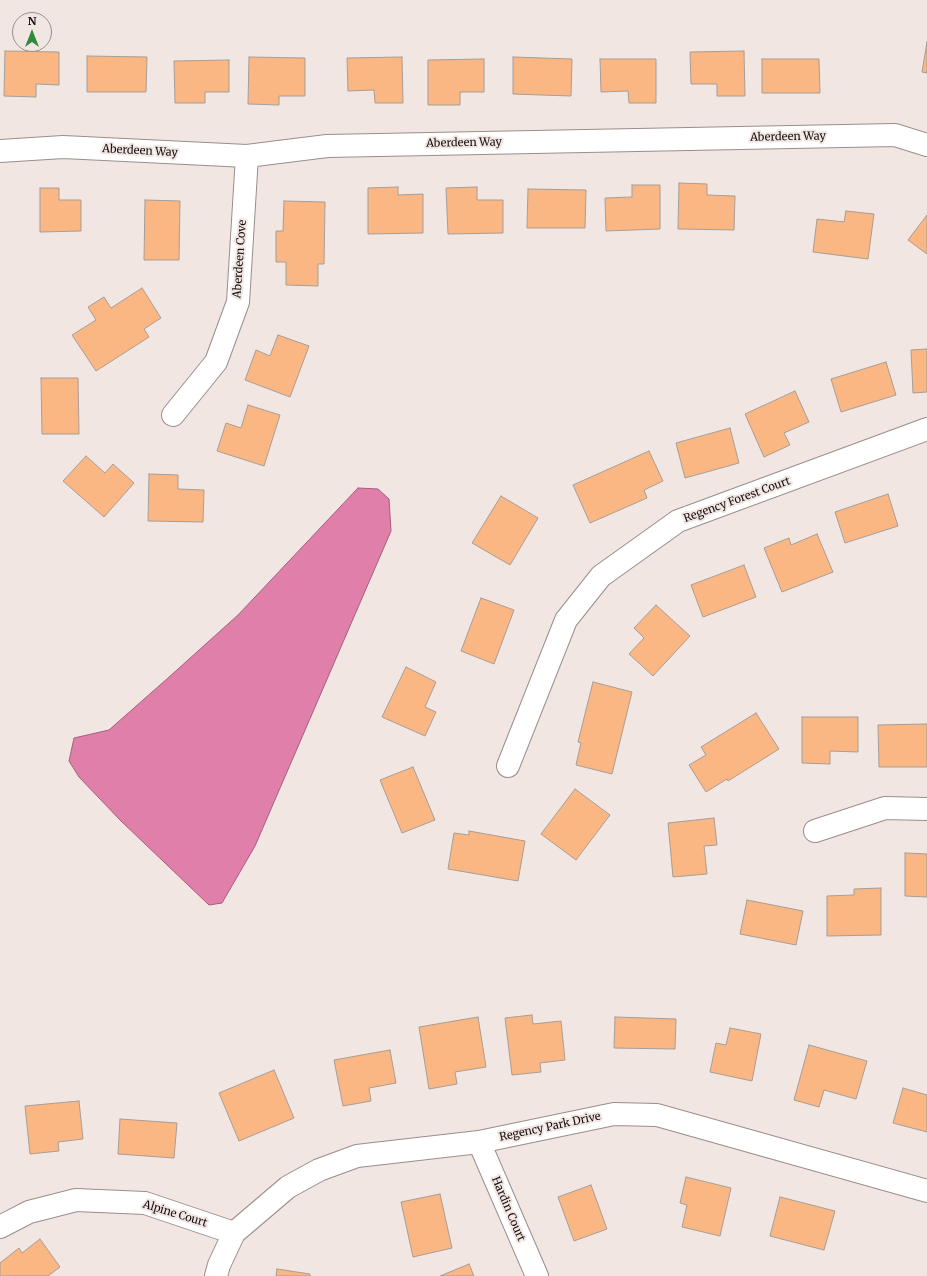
<!DOCTYPE html>
<html>
<head>
<meta charset="utf-8">
<style>
  body { margin:0 }
  #map { position:relative; width:927px; height:1276px; overflow:hidden; background:#f2e6e2; font-family:Merriweather,serif }
  canvas { display:block }
  .north { position:absolute; left:12px; top:12px; width:40px; height:40px; box-sizing:border-box; background:#f2e6e2; border:1px solid #99908e; border-radius:50%; rotate:0deg; font-size:11px; font-weight:700; line-height:16px; text-align:center; color:#14100f }
  .north::after { content:''; display:block; margin:auto; width:14px; height:18px; background:#308b3d; clip-path:polygon(50% 0,100% 100%,50% 72%,0 100%) }
</style>
</head>
<body>
<div id="map">
<canvas width="927" height="1276"></canvas>
<div class="north">N</div>
</div>
<script>
const c = document.querySelector('canvas').getContext('2d');
c.lineJoin = 'round';
function paint(path, color) { c.fillStyle = color; c.fill(path, 'evenodd'); }
const poly = rows => new Path2D(rows.map(r => 'M' + r).join(''));
function stroke(path, color, width, dash) { c.strokeStyle = color; c.lineWidth = width; c.lineCap = dash ? 'butt' : 'round'; c.setLineDash(dash || []); c.stroke(path); }
function label(font, color, halo, rows, align = 'center') {
  c.font = font + ' Merriweather,serif'; c.lineWidth = 4; c.setLineDash([]); c.textBaseline = 'middle'; c.strokeStyle = halo; c.fillStyle = color; for (const [text, x, y, turn = 0] of rows) {
    c.save(); c.translate(x, y); c.rotate((+turn || 0) * Math.PI / 180); c.textAlign = isNaN(turn) ? turn : align; if (halo) c.strokeText(text, 0, 0); c.fillText(text, 0, 0); c.restore();
  }
}
const water = poly([
  [358,488,378,489,389,499,391,531,255,846,222,903,209,905,121,821,79,777,69,761,74,738,109,730,168,678,238,615,358,488]
]);
paint(water, '#e080aa');
stroke(water, '#a35e7c', 1);
const building = poly([
  [927,42,927,73,922,72,927,42],
  [5,51,59,52,59,85,36,84,36,97,4,96,5,51],
  [744,51,745,96,717,96,717,84,691,84,690,52,744,51],
  [87,56,147,57,146,92,87,92,87,56],
  [249,57,305,58,305,96,279,96,279,105,248,104,249,57],
  [402,57,403,103,375,103,374,90,348,91,347,58,402,57],
  [513,57,572,59,571,96,513,94,513,57],
  [484,59,484,92,460,92,460,105,428,105,428,60,484,59],
  [600,59,656,59,656,103,629,103,628,91,601,92,600,59],
  [762,59,819,59,820,93,762,93,762,59],
  [229,60,229,92,205,92,205,103,175,103,174,61,229,60],
  [679,183,707,184,707,195,735,196,734,230,678,229,679,183],
  [632,185,660,185,660,229,606,231,605,198,632,197,632,185],
  [398,187,398,195,423,194,423,233,368,234,368,188,398,187],
  [477,187,477,200,503,200,503,233,448,234,446,188,477,187],
  [40,188,59,188,59,200,81,200,81,231,40,232,40,188],
  [528,189,586,190,585,228,527,228,528,189],
  [145,200,180,201,179,260,144,260,145,200],
  [284,201,325,202,324,264,318,264,318,286,286,285,286,262,276,262,276,231,283,231,284,201],
  [846,211,874,214,868,259,813,252,817,219,844,222,846,211],
  [927,215,927,254,908,240,927,215],
  [142,288,161,318,144,329,149,337,96,371,72,335,96,320,88,307,104,297,111,308,142,288],
  [278,335,309,346,290,397,245,380,256,350,270,356,278,335],
  [927,349,927,392,913,393,911,350,927,349],
  [886,362,896,395,841,412,831,379,886,362],
  [41,378,78,378,79,434,42,434,41,378],
  [795,391,809,422,784,433,790,445,764,457,745,414,795,391],
  [248,405,280,415,264,466,217,451,226,423,241,428,248,405],
  [730,428,739,463,685,478,676,443,730,428],
  [649,451,663,481,644,490,647,498,590,523,573,485,649,451],
  [86,456,105,473,113,464,134,483,104,517,63,481,86,456],
  [149,474,178,475,178,489,204,490,203,522,148,521,149,474],
  [888,494,898,526,845,543,835,512,888,494],
  [501,496,538,518,510,565,472,543,501,496],
  [817,534,833,572,782,592,764,548,789,538,791,545,817,534],
  [744,565,756,597,703,617,691,585,744,565],
  [481,598,514,610,494,664,461,651,481,598],
  [656,605,690,636,653,676,629,654,644,638,634,628,656,605],
  [406,667,436,682,425,707,436,712,425,736,382,717,406,667],
  [593,682,632,692,612,774,576,765,581,743,578,742,593,682],
  [756,713,779,749,728,781,727,779,706,792,689,765,706,755,701,747,756,713],
  [802,717,858,717,858,752,830,751,830,764,802,763,802,717],
  [927,724,927,767,879,767,878,725,927,724],
  [413,767,435,820,402,833,380,780,413,767],
  [575,789,610,815,576,860,541,834,575,789],
  [714,818,717,845,704,846,707,874,673,877,668,823,714,818],
  [469,831,525,841,518,881,448,869,454,833,469,835,469,831],
  [905,853,927,854,927,897,905,896,905,853],
  [881,888,881,935,827,936,827,896,854,895,854,889,881,888],
  [747,900,803,911,796,945,740,934,747,900],
  [532,1015,533,1024,561,1021,565,1060,540,1063,541,1072,512,1075,505,1018,532,1015],
  [478,1017,486,1067,455,1072,457,1084,429,1089,419,1027,478,1017],
  [615,1017,676,1019,675,1049,614,1048,615,1017],
  [730,1028,761,1034,752,1081,710,1072,716,1043,726,1045,730,1028],
  [809,1045,867,1061,856,1099,824,1090,819,1107,794,1100,809,1045],
  [390,1050,396,1083,369,1088,371,1101,343,1106,334,1060,390,1050],
  [274,1070,294,1118,239,1141,219,1093,274,1070],
  [903,1088,927,1095,927,1132,893,1123,903,1088],
  [79,1101,83,1139,58,1142,59,1151,30,1154,25,1106,79,1101],
  [120,1119,177,1123,174,1158,118,1154,120,1119],
  [686,1177,731,1188,720,1236,682,1227,687,1205,680,1203,686,1177],
  [591,1185,607,1229,574,1241,558,1197,591,1185],
  [440,1194,452,1248,413,1257,401,1202,440,1194],
  [780,1197,835,1211,824,1250,770,1236,780,1197],
  [40,1239,60,1267,48,1276,0,1276,0,1263,19,1248,22,1253,40,1239],
  [469,1264,474,1276,440,1276,469,1264],
  [277,1269,310,1274,310,1276,276,1276,277,1269]
]);
paint(building, '#fab784');
stroke(building, '#a69d96', 1);
const street = poly([
  [0,151,63,147,247,156,327,146,895,135,927,145],
  [173,415,216,362,238,302,247,156],
  [508,766,566,620,601,576,678,521,927,429],
  [815,831,885,808,927,809],
  [479,1142,537,1276],
  [0,1227,29,1212,76,1200,145,1203,234,1233],
  [216,1276,219,1265,234,1233,288,1187,319,1170,357,1156,479,1142,614,1114,657,1115,927,1191]
]);
stroke(street, '#998e8b', 24);
stroke(street, '#fff', 22);
label('11px', '#14100f', '#f2e6e2', [
  ["Aberdeen Way",788,137,-1],
  ["Aberdeen Way",464,143,-1],
  ["Aberdeen Way",140,151,3],
  ["Aberdeen Cove",240,259,-86],
  ["Regency Forest Court",737,500,-20],
  ["Regency Park Drive",550,1127,-12],
  ["Hardin Court",508,1209,67],
  ["Alpine Court",175,1214,17]
]);
</script>
</body>
</html>
